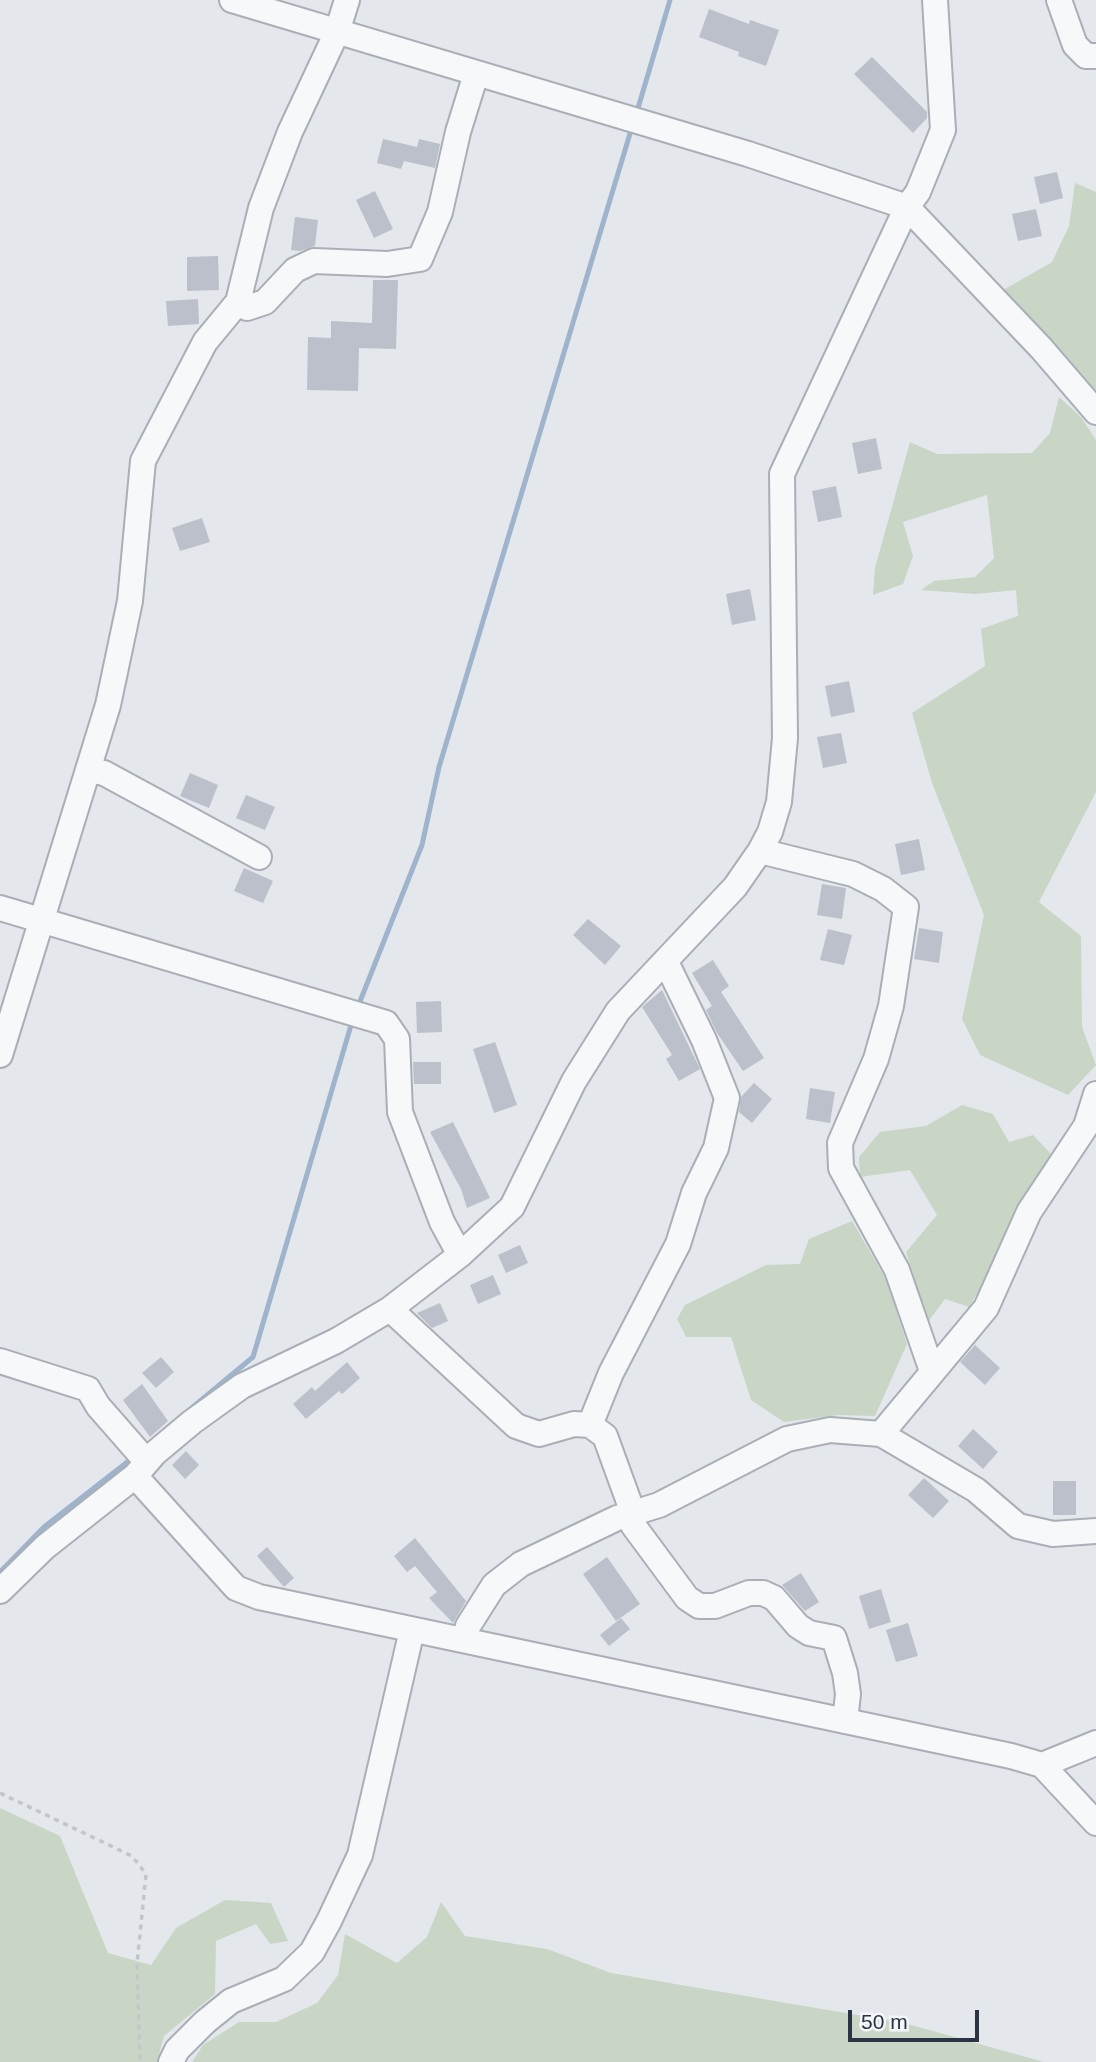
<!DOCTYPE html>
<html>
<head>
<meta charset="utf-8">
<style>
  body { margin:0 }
  #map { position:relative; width:1096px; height:2062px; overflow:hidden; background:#e4e7ec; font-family:Arial,sans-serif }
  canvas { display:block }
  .scale { position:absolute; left:848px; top:2010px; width:131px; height:32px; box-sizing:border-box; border:4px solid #2b3445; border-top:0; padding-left:9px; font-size:21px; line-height:24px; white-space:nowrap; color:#2b3445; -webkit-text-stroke:5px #f4f6f9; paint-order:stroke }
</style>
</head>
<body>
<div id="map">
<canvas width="1096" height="2062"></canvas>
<div class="scale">50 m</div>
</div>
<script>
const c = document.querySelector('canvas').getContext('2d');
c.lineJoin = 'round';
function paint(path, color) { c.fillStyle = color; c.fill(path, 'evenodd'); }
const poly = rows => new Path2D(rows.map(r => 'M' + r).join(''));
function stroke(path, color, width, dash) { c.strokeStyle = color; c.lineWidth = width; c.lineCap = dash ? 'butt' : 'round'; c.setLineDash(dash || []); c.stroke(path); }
paint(poly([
  [1075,183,1096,192,1096,400,998,293,1052,262,1069,226],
  [1059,397,1081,417,1096,440,1096,792,1039,902,1081,936,1082,1027,1096,1065,1068,1095,980,1055,962,1019,984,915,932,783,912,713,985,666,981,629,1018,616,1016,590,976,594,921,590,934,581,975,577,994,558,987,495,903,522,913,556,903,584,873,595,875,568,910,442,937,454,1032,453,1050,433],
  [962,1105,993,1114,1009,1142,1033,1135,1056,1159,969,1307,945,1299,928,1322,906,1252,937,1215,910,1170,860,1177,859,1157,880,1132,926,1126],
  [852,1221,887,1281,907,1344,875,1416,838,1415,784,1422,751,1400,731,1337,686,1337,677,1319,685,1305,766,1265,800,1264,809,1239],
  [0,1808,60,1836,108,1953,151,1965,176,1928,225,1900,271,1903,288,1941,270,1944,256,1924,216,1941,215,1994,164,2036,157,2062,0,2062],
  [441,1902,465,1936,547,1949,611,1973,904,2023,1044,2062,192,2062,203,2045,239,2022,276,2022,317,2003,338,1975,345,1934,397,1963,427,1937]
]), '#c9d6c5');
stroke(poly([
  [636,115,670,0],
  [357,1009,422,845,439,767,632,127],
  [188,1411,253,1357,352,1022],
  [0,1572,44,1527,135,1456]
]), '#9fb4cc', 5);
paint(poly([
  [709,9,749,24,750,20,779,30,766,66,738,56,739,52,699,37],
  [872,57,927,112,927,118,913,133,854,74],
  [383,139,417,147,419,139,440,144,435,168,404,161,401,169,377,163],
  [1057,172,1063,198,1040,204,1034,177],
  [375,191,393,229,374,238,356,200],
  [1036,209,1042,236,1018,241,1012,214],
  [295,217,318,220,315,246,300,251,291,250],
  [218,256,219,290,187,291,187,257],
  [373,280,398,280,396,349,359,348,358,391,307,390,308,337,331,338,331,321,372,323],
  [198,299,199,324,168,326,166,301],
  [876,438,882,469,858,474,852,443],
  [836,486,842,517,818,522,812,491],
  [202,518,210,542,180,551,172,528],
  [750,589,756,620,732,625,726,594],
  [849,681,855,712,831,717,825,686],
  [841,733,847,763,823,768,817,737],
  [190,773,218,785,209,808,180,796],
  [246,795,275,807,265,830,236,818],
  [919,839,925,870,901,875,895,844],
  [244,868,273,881,263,903,234,891],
  [822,884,846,888,842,919,817,915],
  [588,919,621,946,605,965,573,935],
  [919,928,943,932,939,963,914,959],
  [828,929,852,935,844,965,820,960],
  [713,960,729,986,721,992,764,1058,743,1071,717,1033,706,1010,712,1006,692,973],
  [662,990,700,1069,679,1081,666,1059,672,1055,642,1007],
  [441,1001,442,1032,417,1033,416,1002],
  [495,1042,517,1105,494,1113,473,1049],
  [413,1062,441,1062,441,1084,414,1084],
  [754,1083,772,1099,752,1123,739,1112,741,1097],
  [810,1088,835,1092,830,1123,806,1119],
  [453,1122,490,1198,467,1208,461,1189,430,1132],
  [520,1245,528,1263,506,1273,498,1255],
  [493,1275,501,1294,478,1304,470,1285],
  [440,1303,448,1321,432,1328,417,1313],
  [975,1345,1000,1368,985,1385,960,1362],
  [161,1357,174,1372,156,1388,142,1373],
  [347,1362,360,1378,342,1394,339,1391,306,1419,293,1404,312,1387,315,1391],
  [142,1384,168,1421,150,1437,123,1400],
  [973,1429,998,1452,983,1469,958,1446],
  [186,1451,199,1465,185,1479,172,1465],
  [924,1478,949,1501,933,1518,908,1495],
  [1053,1481,1076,1481,1076,1515,1053,1515],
  [415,1538,466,1601,453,1623,429,1598,437,1592,415,1566,407,1572,394,1556],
  [267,1547,294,1578,284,1587,257,1556],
  [607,1557,640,1604,616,1621,583,1574],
  [801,1573,819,1602,805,1611,782,1585],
  [881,1589,891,1622,869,1629,859,1596],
  [621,1618,630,1629,609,1646,600,1635],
  [908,1623,918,1656,896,1662,886,1630]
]), '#bbc0ca');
const minor = poly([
  [232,0,748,154,907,207,1041,348,1096,412],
  [1059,0,1075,45,1086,56,1096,56],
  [238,302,247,308,265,302,295,270,314,261,387,264,420,259,440,212,458,132,476,74],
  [88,770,104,773,259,857],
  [760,851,853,874,883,889,906,907,891,1006,876,1059,840,1143,841,1168,897,1270,932,1371],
  [0,908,386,1023,397,1039,400,1112,442,1222,460,1255],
  [0,1055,108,705,130,601,143,461,205,342,238,302,261,208,290,132,337,32,347,0],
  [390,1309,516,1426,539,1434,574,1424,590,1425,605,1436,633,1513,633,1525,687,1598,699,1606,715,1606,749,1593,763,1593,774,1598,798,1626,809,1633,834,1638,845,1673,848,1694,845,1721],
  [0,1361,88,1389,98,1406,147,1462],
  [590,1425,611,1373,678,1244,694,1193,716,1148,727,1098,704,1040,666,962],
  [881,1434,986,1308,1029,1212,1086,1126,1096,1094],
  [135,1476,236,1588,259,1597,1011,1756,1042,1765,1096,1823],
  [0,1591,45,1547,135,1476,155,1453,192,1422,242,1386,336,1341,390,1309,460,1255,512,1207,574,1081,618,1011,735,887,760,851,770,832,779,802,785,738,782,474,907,207,918,192,943,130,935,0],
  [464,1640,468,1626,494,1585,521,1564,617,1518,659,1505,787,1439,830,1430,881,1434,976,1490,1018,1526,1053,1534,1096,1531],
  [1042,1765,1096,1743],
  [171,2062,177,2050,205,2022,231,2001,284,1979,312,1952,329,1921,360,1855,412,1630]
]);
stroke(minor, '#a9aeb7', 28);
stroke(poly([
  [0,1793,132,1856,146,1874,137,1964,140,2062]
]), '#c2c5cb', 3.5, [5, 5]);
stroke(minor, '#f7f8fa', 24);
</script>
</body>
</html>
